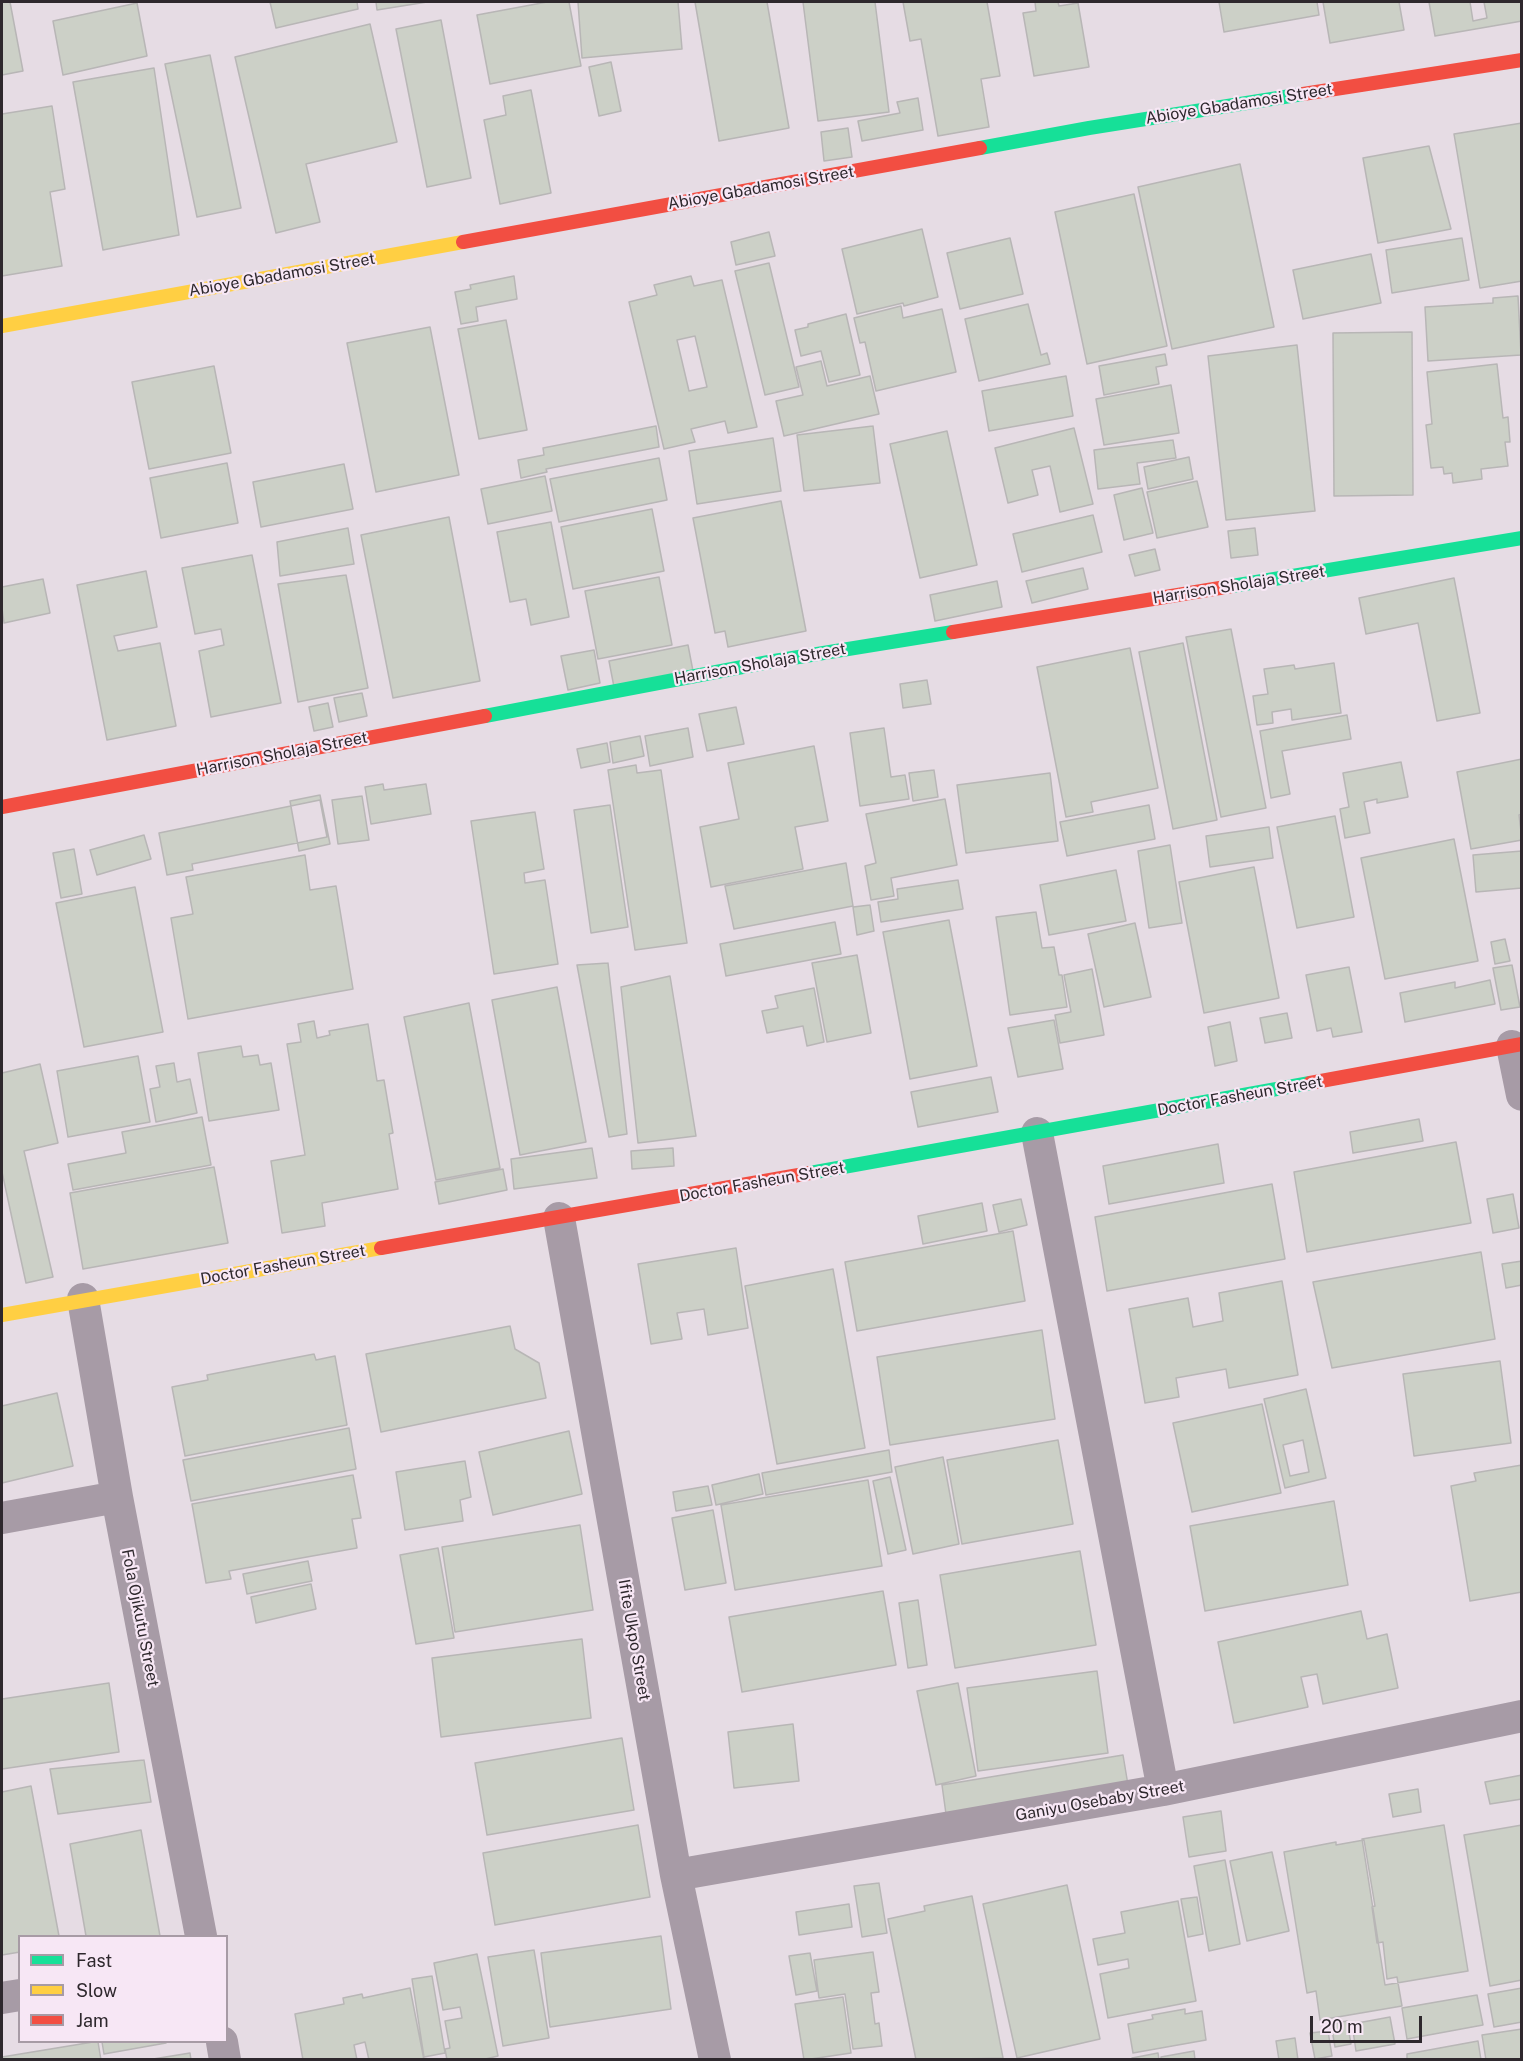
<!DOCTYPE html>
<html>
<head>
<meta charset="utf-8">
<style>
  body { margin:0 }
  #map { position:relative; width:1523px; height:2061px; overflow:hidden; background:#e6dce4; font-family:"Public Sans",sans-serif }
  canvas { display:block }
  .frame { position:absolute; inset:0; border:3px solid #2e282d; pointer-events:none }
  .legend { position:absolute; left:18px; top:1935px; width:210px; height:108px; box-sizing:border-box; background:#f7e7f5; border:2px solid #a79ba5; margin:0; padding:8px 10px; list-style:none; font-size:18px; color:#2e282d }
  .legend li { display:flex; align-items:center; gap:12px; height:30px }
  .legend b { width:30px; border:2px solid #a79ba5 }
  .scale { position:absolute; left:1310px; top:2016px; width:112px; height:27px; box-sizing:border-box; border:3px solid #2e282d; border-top:0; padding-left:8px; font-size:18px; line-height:21px; white-space:nowrap; color:#2e282d; -webkit-text-stroke:4px #f7e7f5; paint-order:stroke }
</style>
</head>
<body>
<div id="map">
<canvas width="1523" height="2061"></canvas>
<div class="frame"></div>
<ul class="legend">
<li><b style="height:8px;background:#16e098"></b>Fast</li>
<li><b style="height:8px;background:#ffcf43"></b>Slow</li>
<li><b style="height:8px;background:#f24e42"></b>Jam</li>
</ul>
<div class="scale">20 m</div>
</div>
<script>
const c = document.querySelector('canvas').getContext('2d');
c.lineJoin = 'round';
function paint(path, color) { c.fillStyle = color; c.fill(path, 'evenodd'); }
const poly = rows => new Path2D(rows.map(r => 'M' + r).join(''));
function stroke(path, color, width, dash) { c.strokeStyle = color; c.lineWidth = width; c.lineCap = dash ? 'butt' : 'round'; c.setLineDash(dash || []); c.stroke(path); }
function label(font, color, halo, rows, align = 'center') {
  c.font = font + ' "Public Sans",sans-serif'; c.lineWidth = 4.5; c.setLineDash([]); c.textBaseline = 'middle'; c.strokeStyle = halo; c.fillStyle = color; for (const [text, x, y, turn = 0] of rows) {
    c.save(); c.translate(x, y); c.rotate((+turn || 0) * Math.PI / 180); c.textAlign = isNaN(turn) ? turn : align; if (halo) c.strokeText(text, 0, 0); c.fillText(text, 0, 0); c.restore();
  }
}
const building = poly([
  [2,2,10,2,23,71,2,75,2,2],
  [270,2,357,2,358,9,276,28,270,2],
  [376,2,427,2,377,10,376,2],
  [547,2,569,2,581,66,490,84,477,15,547,2],
  [578,2,678,2,682,49,582,58,578,2],
  [695,2,767,2,789,128,719,141,695,2],
  [803,2,875,2,889,112,818,121,803,2],
  [903,2,987,2,1000,76,981,79,989,127,938,136,921,39,910,41,903,2],
  [1035,2,1058,2,1059,6,1078,3,1089,67,1034,76,1023,13,1036,11,1035,2],
  [1219,2,1317,2,1319,15,1224,32,1219,2],
  [1323,2,1399,2,1404,30,1330,43,1323,2],
  [1429,2,1470,2,1473,21,1487,18,1484,2,1522,2,1522,21,1435,36,1429,2],
  [137,3,147,56,63,75,53,21,137,3],
  [441,20,471,178,427,187,396,29,441,20],
  [370,24,397,142,306,164,320,222,276,233,235,57,370,24],
  [210,55,241,208,197,217,165,64,210,55],
  [611,62,621,111,599,116,589,67,611,62],
  [154,68,179,235,103,250,73,82,154,68],
  [531,90,551,193,500,204,484,120,506,115,503,96,531,90],
  [918,98,923,130,862,141,858,121,900,113,897,102,918,98],
  [52,106,65,189,50,192,62,266,2,276,2,114,52,106],
  [1522,123,1522,281,1480,288,1454,134,1522,123],
  [848,128,852,157,824,161,821,132,848,128],
  [1429,146,1451,229,1378,243,1363,158,1429,146],
  [1240,164,1274,327,1172,349,1138,187,1240,164],
  [1134,194,1167,346,1087,364,1055,212,1134,194],
  [922,229,938,297,904,306,903,303,857,314,842,249,922,229],
  [769,232,775,256,736,265,731,242,769,232],
  [1010,238,1023,294,960,309,947,253,1010,238],
  [1462,238,1469,280,1392,293,1386,250,1462,238],
  [1371,254,1381,303,1303,319,1293,270,1371,254],
  [769,263,799,387,765,395,735,271,769,263],
  [514,276,517,299,476,307,478,321,461,324,455,292,471,289,470,285,514,276],
  [691,276,694,286,722,280,757,427,728,433,725,421,691,429,695,442,664,449,629,302,657,295,654,285,691,276],
  [695,336,707,387,689,391,677,340,695,336],
  [1518,296,1521,355,1428,361,1425,307,1493,303,1493,298,1518,296],
  [1028,304,1041,355,1047,353,1050,364,979,381,965,319,1028,304],
  [901,306,903,318,942,309,956,372,876,391,865,342,860,343,854,318,901,306],
  [846,314,860,375,829,382,821,351,801,356,795,330,808,327,808,324,846,314],
  [506,320,527,430,479,439,458,329,506,320],
  [430,327,459,475,376,492,347,343,430,327],
  [1412,332,1413,495,1334,496,1333,333,1412,332],
  [1297,345,1315,511,1226,520,1208,356,1297,345],
  [1165,354,1167,365,1156,367,1159,384,1104,395,1099,366,1165,354],
  [821,361,827,386,870,376,879,414,784,436,776,401,803,395,796,367,821,361],
  [1497,364,1503,418,1508,417,1510,442,1505,442,1508,466,1481,469,1482,479,1453,483,1452,473,1444,474,1443,467,1431,468,1426,425,1432,424,1427,372,1497,364],
  [214,366,231,453,149,469,132,382,214,366],
  [1066,376,1073,416,989,431,982,391,1066,376],
  [1171,385,1179,433,1104,445,1096,399,1171,385],
  [656,426,659,447,546,469,547,472,521,478,518,460,544,455,543,448,656,426],
  [873,426,880,483,804,491,797,435,873,426],
  [1074,428,1093,504,1060,512,1050,466,1032,470,1038,495,1008,503,995,448,1074,428],
  [947,431,977,565,920,578,890,444,947,431],
  [773,438,781,491,697,504,689,451,773,438],
  [1173,440,1176,458,1137,463,1140,484,1098,489,1094,450,1173,440],
  [1189,457,1193,479,1148,489,1144,467,1189,457],
  [659,458,667,500,559,522,550,479,659,458],
  [227,463,238,523,161,538,150,478,227,463],
  [344,464,353,509,261,527,253,482,344,464],
  [545,476,552,511,488,524,481,489,545,476],
  [1197,481,1208,527,1157,538,1147,492,1197,481],
  [1142,488,1153,533,1124,540,1114,495,1142,488],
  [781,501,806,631,728,647,725,631,715,633,693,518,781,501],
  [652,509,664,571,573,589,561,527,652,509],
  [1093,515,1102,552,1022,572,1013,534,1093,515],
  [449,517,480,681,393,698,361,535,449,517],
  [551,522,569,617,531,625,526,599,510,602,497,532,551,522],
  [348,528,354,564,280,576,277,542,348,528],
  [1255,528,1258,555,1231,558,1228,531,1255,528],
  [1155,549,1160,570,1135,576,1129,555,1155,549],
  [252,555,281,703,211,717,199,651,224,645,221,629,195,634,182,568,252,555],
  [1083,568,1088,589,1032,603,1026,581,1083,568],
  [146,571,157,627,114,636,118,651,160,643,176,726,107,740,77,585,146,571],
  [346,575,368,688,298,702,278,584,346,575],
  [659,577,672,645,598,659,585,591,659,577],
  [1454,578,1480,713,1437,721,1418,623,1366,634,1359,598,1454,578],
  [43,579,50,613,4,623,2,608,2,587,43,579],
  [997,581,1002,607,935,621,930,595,997,581],
  [1231,629,1266,808,1221,817,1186,637,1231,629],
  [1183,643,1217,820,1173,829,1139,652,1183,643],
  [688,645,693,671,614,687,609,661,688,645],
  [1130,648,1158,788,1091,802,1093,812,1066,817,1037,667,1130,648],
  [594,650,600,683,568,690,561,656,594,650],
  [1334,663,1341,713,1292,720,1291,709,1272,712,1273,723,1257,725,1253,696,1268,694,1264,669,1294,665,1295,669,1334,663],
  [927,680,931,704,903,708,900,684,927,680],
  [362,693,367,716,339,722,334,698,362,693],
  [328,703,333,727,314,731,309,707,328,703],
  [736,707,744,744,707,751,699,714,736,707],
  [1347,715,1351,739,1282,751,1290,794,1271,798,1260,731,1347,715],
  [688,728,693,757,650,766,645,736,688,728],
  [884,728,891,777,905,775,909,799,860,806,850,733,884,728],
  [640,736,644,756,613,763,610,742,640,736],
  [607,743,610,762,581,768,577,749,607,743],
  [814,746,828,821,795,827,803,869,711,887,700,827,739,819,728,763,814,746],
  [1522,759,1522,814,1519,815,1522,840,1471,849,1457,772,1522,759],
  [1401,762,1408,797,1377,803,1377,799,1364,802,1370,833,1345,838,1340,809,1349,807,1343,773,1401,762],
  [636,765,637,773,661,770,687,943,635,950,608,770,636,765],
  [934,770,938,797,913,801,909,773,934,770],
  [1050,773,1058,841,966,853,957,785,1050,773],
  [383,784,384,790,426,784,431,814,371,824,365,787,383,784],
  [320,795,330,844,299,851,290,801,320,795],
  [362,796,369,840,338,844,332,800,362,796],
  [945,799,957,865,891,878,894,896,871,900,865,866,876,863,866,814,945,799],
  [320,800,327,837,192,864,193,870,167,875,159,833,320,800],
  [610,805,628,927,591,933,574,810,610,805],
  [1149,805,1155,839,1067,856,1060,822,1149,805],
  [535,812,544,869,524,873,525,883,545,880,558,964,494,974,471,821,535,812],
  [1335,816,1354,917,1297,928,1277,827,1335,816],
  [1269,827,1273,858,1210,867,1206,836,1269,827],
  [144,835,151,859,97,875,90,850,144,835],
  [1454,839,1478,961,1385,979,1361,858,1454,839],
  [1170,845,1182,923,1149,928,1138,851,1170,845],
  [74,849,82,894,61,898,53,853,74,849],
  [1522,851,1522,888,1476,892,1473,855,1522,851],
  [305,855,310,890,336,886,353,989,188,1019,171,918,193,914,186,877,305,855],
  [846,863,853,906,734,929,725,886,846,863],
  [1254,867,1279,998,1204,1013,1179,882,1254,867],
  [1116,870,1126,921,1049,935,1040,885,1116,870],
  [958,880,963,909,881,922,878,902,898,899,897,889,958,880],
  [135,887,163,1032,84,1047,56,903,135,887],
  [870,905,874,931,857,935,853,907,870,905],
  [1036,912,1042,948,1054,947,1059,975,1062,975,1067,1007,1010,1015,996,917,1036,912],
  [949,920,977,1066,910,1079,883,932,949,920],
  [835,922,841,954,726,976,720,944,835,922],
  [1135,923,1151,997,1104,1007,1088,934,1135,923],
  [1505,939,1510,961,1495,964,1491,942,1505,939],
  [857,955,871,1033,827,1042,812,963,857,955],
  [608,963,627,1134,609,1137,577,965,608,963],
  [1512,965,1520,1007,1501,1010,1493,968,1512,965],
  [1349,967,1362,1032,1333,1037,1331,1028,1317,1031,1306,975,1349,967],
  [1092,969,1104,1035,1060,1043,1055,1015,1071,1012,1064,975,1092,969],
  [670,976,696,1136,638,1143,621,987,670,976],
  [1490,980,1495,1004,1405,1022,1400,993,1455,982,1455,988,1490,980],
  [557,987,586,1142,520,1155,492,1000,557,987],
  [814,988,824,1042,807,1046,803,1026,767,1033,762,1011,778,1008,775,996,814,988],
  [469,1003,500,1168,436,1180,404,1017,469,1003],
  [1287,1013,1292,1038,1265,1043,1260,1018,1287,1013],
  [1054,1020,1063,1069,1018,1077,1008,1028,1054,1020],
  [314,1021,317,1038,330,1035,329,1031,368,1024,377,1081,384,1080,393,1133,389,1134,398,1189,322,1203,325,1226,282,1233,271,1161,305,1155,287,1044,301,1042,298,1024,314,1021],
  [1230,1022,1237,1061,1215,1066,1208,1027,1230,1022],
  [241,1046,243,1057,258,1055,260,1065,271,1063,279,1110,209,1121,198,1053,241,1046],
  [138,1056,150,1122,68,1137,57,1071,138,1056],
  [174,1063,177,1082,190,1079,197,1113,156,1122,150,1089,160,1087,156,1066,174,1063],
  [40,1064,58,1143,24,1151,53,1277,26,1283,2,1172,2,1073,40,1064],
  [991,1077,998,1112,918,1127,911,1092,991,1077],
  [202,1117,211,1165,73,1190,68,1164,126,1153,122,1132,202,1117],
  [1419,1119,1423,1141,1353,1153,1350,1132,1419,1119],
  [1456,1142,1471,1223,1307,1252,1294,1172,1456,1142],
  [1218,1144,1224,1183,1109,1204,1103,1166,1218,1144],
  [592,1148,597,1178,514,1189,511,1159,592,1148],
  [673,1148,674,1166,632,1169,631,1151,673,1148],
  [214,1167,228,1243,83,1269,70,1193,214,1167],
  [503,1169,507,1190,439,1204,435,1182,503,1169],
  [1272,1184,1285,1259,1107,1291,1095,1217,1272,1184],
  [1513,1194,1519,1228,1493,1233,1487,1199,1513,1194],
  [1021,1199,1027,1225,999,1232,993,1205,1021,1199],
  [982,1203,987,1231,923,1244,918,1216,982,1203],
  [1013,1231,1025,1301,857,1331,845,1262,1013,1231],
  [736,1248,748,1328,708,1335,704,1309,677,1313,682,1339,651,1344,638,1264,736,1248],
  [1481,1252,1495,1339,1332,1368,1313,1282,1481,1252],
  [1522,1261,1522,1285,1506,1288,1502,1264,1522,1261],
  [833,1269,865,1448,777,1464,745,1286,833,1269],
  [1282,1281,1298,1375,1229,1388,1226,1369,1176,1378,1179,1397,1145,1403,1129,1309,1188,1298,1193,1327,1223,1321,1219,1293,1282,1281],
  [510,1326,515,1349,539,1363,546,1398,381,1432,366,1354,510,1326],
  [1042,1330,1055,1419,890,1445,877,1357,1042,1330],
  [314,1354,316,1360,335,1356,347,1425,185,1456,172,1387,208,1380,207,1375,314,1354],
  [1500,1361,1511,1443,1414,1456,1403,1374,1500,1361],
  [1306,1389,1326,1478,1285,1488,1264,1399,1306,1389],
  [57,1393,73,1466,2,1483,2,1406,57,1393],
  [1262,1404,1281,1493,1192,1512,1173,1423,1262,1404],
  [349,1428,356,1469,191,1501,183,1460,349,1428],
  [569,1431,582,1494,493,1515,479,1452,569,1431],
  [1058,1440,1073,1524,962,1544,947,1460,1058,1440],
  [1303,1440,1309,1472,1290,1476,1283,1445,1303,1440],
  [889,1450,892,1472,766,1495,762,1473,889,1450],
  [943,1457,959,1544,913,1554,895,1467,943,1457],
  [465,1461,471,1497,460,1500,463,1521,405,1530,396,1472,465,1461],
  [1522,1465,1522,1592,1470,1601,1451,1486,1476,1481,1474,1473,1522,1465],
  [759,1474,763,1494,716,1505,712,1485,759,1474],
  [353,1475,361,1518,352,1519,357,1548,229,1571,231,1579,206,1583,192,1504,353,1475],
  [890,1477,906,1550,888,1554,873,1481,890,1477],
  [868,1480,882,1566,735,1590,721,1505,868,1480],
  [708,1486,712,1505,676,1511,673,1492,708,1486],
  [1334,1501,1348,1585,1205,1611,1190,1526,1334,1501],
  [713,1510,726,1583,685,1590,672,1518,713,1510],
  [580,1525,593,1610,455,1632,442,1547,580,1525],
  [438,1548,454,1638,416,1644,400,1555,438,1548],
  [1080,1551,1096,1645,955,1668,940,1575,1080,1551],
  [308,1561,312,1581,247,1594,243,1574,308,1561],
  [311,1584,316,1609,256,1623,251,1597,311,1584],
  [883,1591,896,1665,742,1692,729,1617,883,1591],
  [918,1600,927,1665,908,1668,899,1603,918,1600],
  [1361,1611,1367,1639,1387,1634,1398,1688,1323,1704,1317,1674,1301,1677,1308,1707,1234,1723,1218,1642,1361,1611],
  [582,1639,591,1718,441,1737,432,1658,582,1639],
  [1097,1671,1108,1753,978,1771,967,1688,1097,1671],
  [109,1683,119,1752,2,1769,2,1699,109,1683],
  [958,1683,976,1776,936,1785,917,1691,958,1683],
  [793,1724,799,1781,734,1788,728,1732,793,1724],
  [622,1738,634,1810,487,1835,475,1763,622,1738],
  [1123,1755,1128,1785,946,1814,942,1785,1123,1755],
  [144,1760,151,1802,58,1814,50,1769,144,1760],
  [1522,1775,1522,1799,1490,1804,1485,1782,1522,1775],
  [31,1786,59,1936,20,1936,20,1952,2,1955,2,1792,31,1786],
  [1418,1789,1421,1812,1393,1817,1389,1794,1418,1789],
  [1221,1811,1226,1851,1189,1857,1183,1817,1221,1811],
  [638,1825,650,1897,495,1925,483,1853,638,1825],
  [1444,1825,1468,1971,1385,1985,1362,1839,1444,1825],
  [1522,1825,1522,1980,1490,1986,1464,1835,1522,1825],
  [141,1830,160,1936,86,1936,70,1844,141,1830],
  [1364,1840,1375,1906,1372,1907,1377,1943,1383,1942,1387,1979,1397,1977,1402,2006,1320,2020,1316,1991,1307,1993,1284,1852,1336,1842,1336,1845,1364,1840],
  [1272,1852,1289,1931,1247,1941,1230,1861,1272,1852],
  [1225,1860,1240,1944,1209,1951,1194,1866,1225,1860],
  [879,1883,887,1933,862,1937,854,1886,879,1883],
  [1067,1885,1100,2039,1017,2058,983,1904,1067,1885],
  [972,1896,1003,2058,916,2060,888,1919,925,1911,924,1906,972,1896],
  [1197,1897,1203,1934,1188,1937,1181,1899,1197,1897],
  [1178,1901,1196,2001,1108,2018,1100,1974,1129,1968,1128,1959,1098,1965,1093,1939,1125,1933,1121,1912,1178,1901],
  [849,1904,852,1927,799,1935,796,1912,849,1904],
  [661,1936,671,2009,550,2027,541,1953,661,1936],
  [534,1950,549,2038,503,2046,488,1957,534,1950],
  [873,1952,879,1992,871,1993,875,2024,879,2023,882,2046,853,2049,845,1994,819,1998,814,1960,873,1952],
  [810,1953,817,1991,796,1995,789,1956,810,1953],
  [477,1954,498,2056,481,2060,447,2060,445,2049,450,2048,445,2021,462,2018,460,2007,443,2010,434,1963,477,1954],
  [432,1976,445,2053,424,2057,412,1979,432,1976],
  [410,1988,424,2060,369,2060,365,2042,354,2045,357,2060,303,2060,295,2014,344,2004,343,1998,362,1994,363,1998,410,1988],
  [1522,1988,1522,2022,1494,2027,1488,1994,1522,1988],
  [1477,1995,1483,2025,1407,2039,1402,2008,1477,1995],
  [843,1997,851,2053,804,2060,795,2004,843,1997],
  [1185,2009,1185,2014,1202,2011,1206,2040,1133,2053,1128,2024,1153,2019,1152,2015,1185,2009],
  [1390,2017,1395,2044,1356,2051,1352,2024,1390,2017],
  [1347,2021,1351,2044,1335,2047,1331,2024,1347,2021],
  [1522,2029,1522,2060,1486,2060,1482,2035,1522,2029],
  [1328,2031,1332,2056,1315,2059,1310,2033,1328,2031],
  [1295,2038,1298,2060,1279,2060,1276,2041,1295,2038],
  [1478,2041,1481,2060,1407,2060,1407,2054,1478,2041],
  [93,2042,98,2042,101,2060,3,2060,2,2057,93,2042],
  [102,2042,165,2042,166,2043,104,2054,102,2042],
  [1194,2051,1195,2060,1161,2060,1161,2057,1194,2051],
  [190,2053,191,2060,147,2060,190,2053],
  [1158,2053,1159,2060,1132,2060,1132,2058,1158,2053]
]);
paint(building, '#ccd0c7');
stroke(building, '#b8b6b6', 1.5);
stroke(poly([
  [1512,1046,1522,1095],
  [1037,1133,1163,1790],
  [559,1218,676,1875,715,2060],
  [83,1299,117,1497,201,1936],
  [2,1518,117,1497],
  [676,1875,1163,1790,1522,1716],
  [2,1998,20,1995],
  [222,2042,225,2060]
]), '#a79ba6', 32);
stroke(poly([
  [980,148,1089,128,1303,94],
  [1232,586,1522,538],
  [485,716,774,661,953,632],
  [810,1173,1310,1083]
]), '#16e098', 14);
stroke(poly([
  [2,326,463,242],
  [2,1315,381,1248]
]), '#ffcf43', 14);
stroke(poly([
  [1303,94,1522,60],
  [463,242,980,148],
  [953,632,1232,586],
  [2,807,485,716],
  [1310,1083,1522,1044],
  [381,1248,810,1173]
]), '#f24e42', 14);
label('16px', '#2e282d', '#f7e7f5', [
  ["Abioye Gbadamosi Street",1239,104,-9],
  ["Abioye Gbadamosi Street",761,188,-10],
  ["Abioye Gbadamosi Street",282,275,-10],
  ["Harrison Sholaja Street",1239,585,-9],
  ["Harrison Sholaja Street",760,664,-10],
  ["Harrison Sholaja Street",282,754,-11],
  ["Doctor Fasheun Street",1240,1096,-10],
  ["Doctor Fasheun Street",762,1182,-10],
  ["Doctor Fasheun Street",283,1265,-10],
  ["Fola Ojikutu Street",140,1618,79],
  ["Ifite Ukpo Street",634,1640,80],
  ["Ganiyu Osebaby Street",1100,1801,-10]
]);
</script>
</body>
</html>
